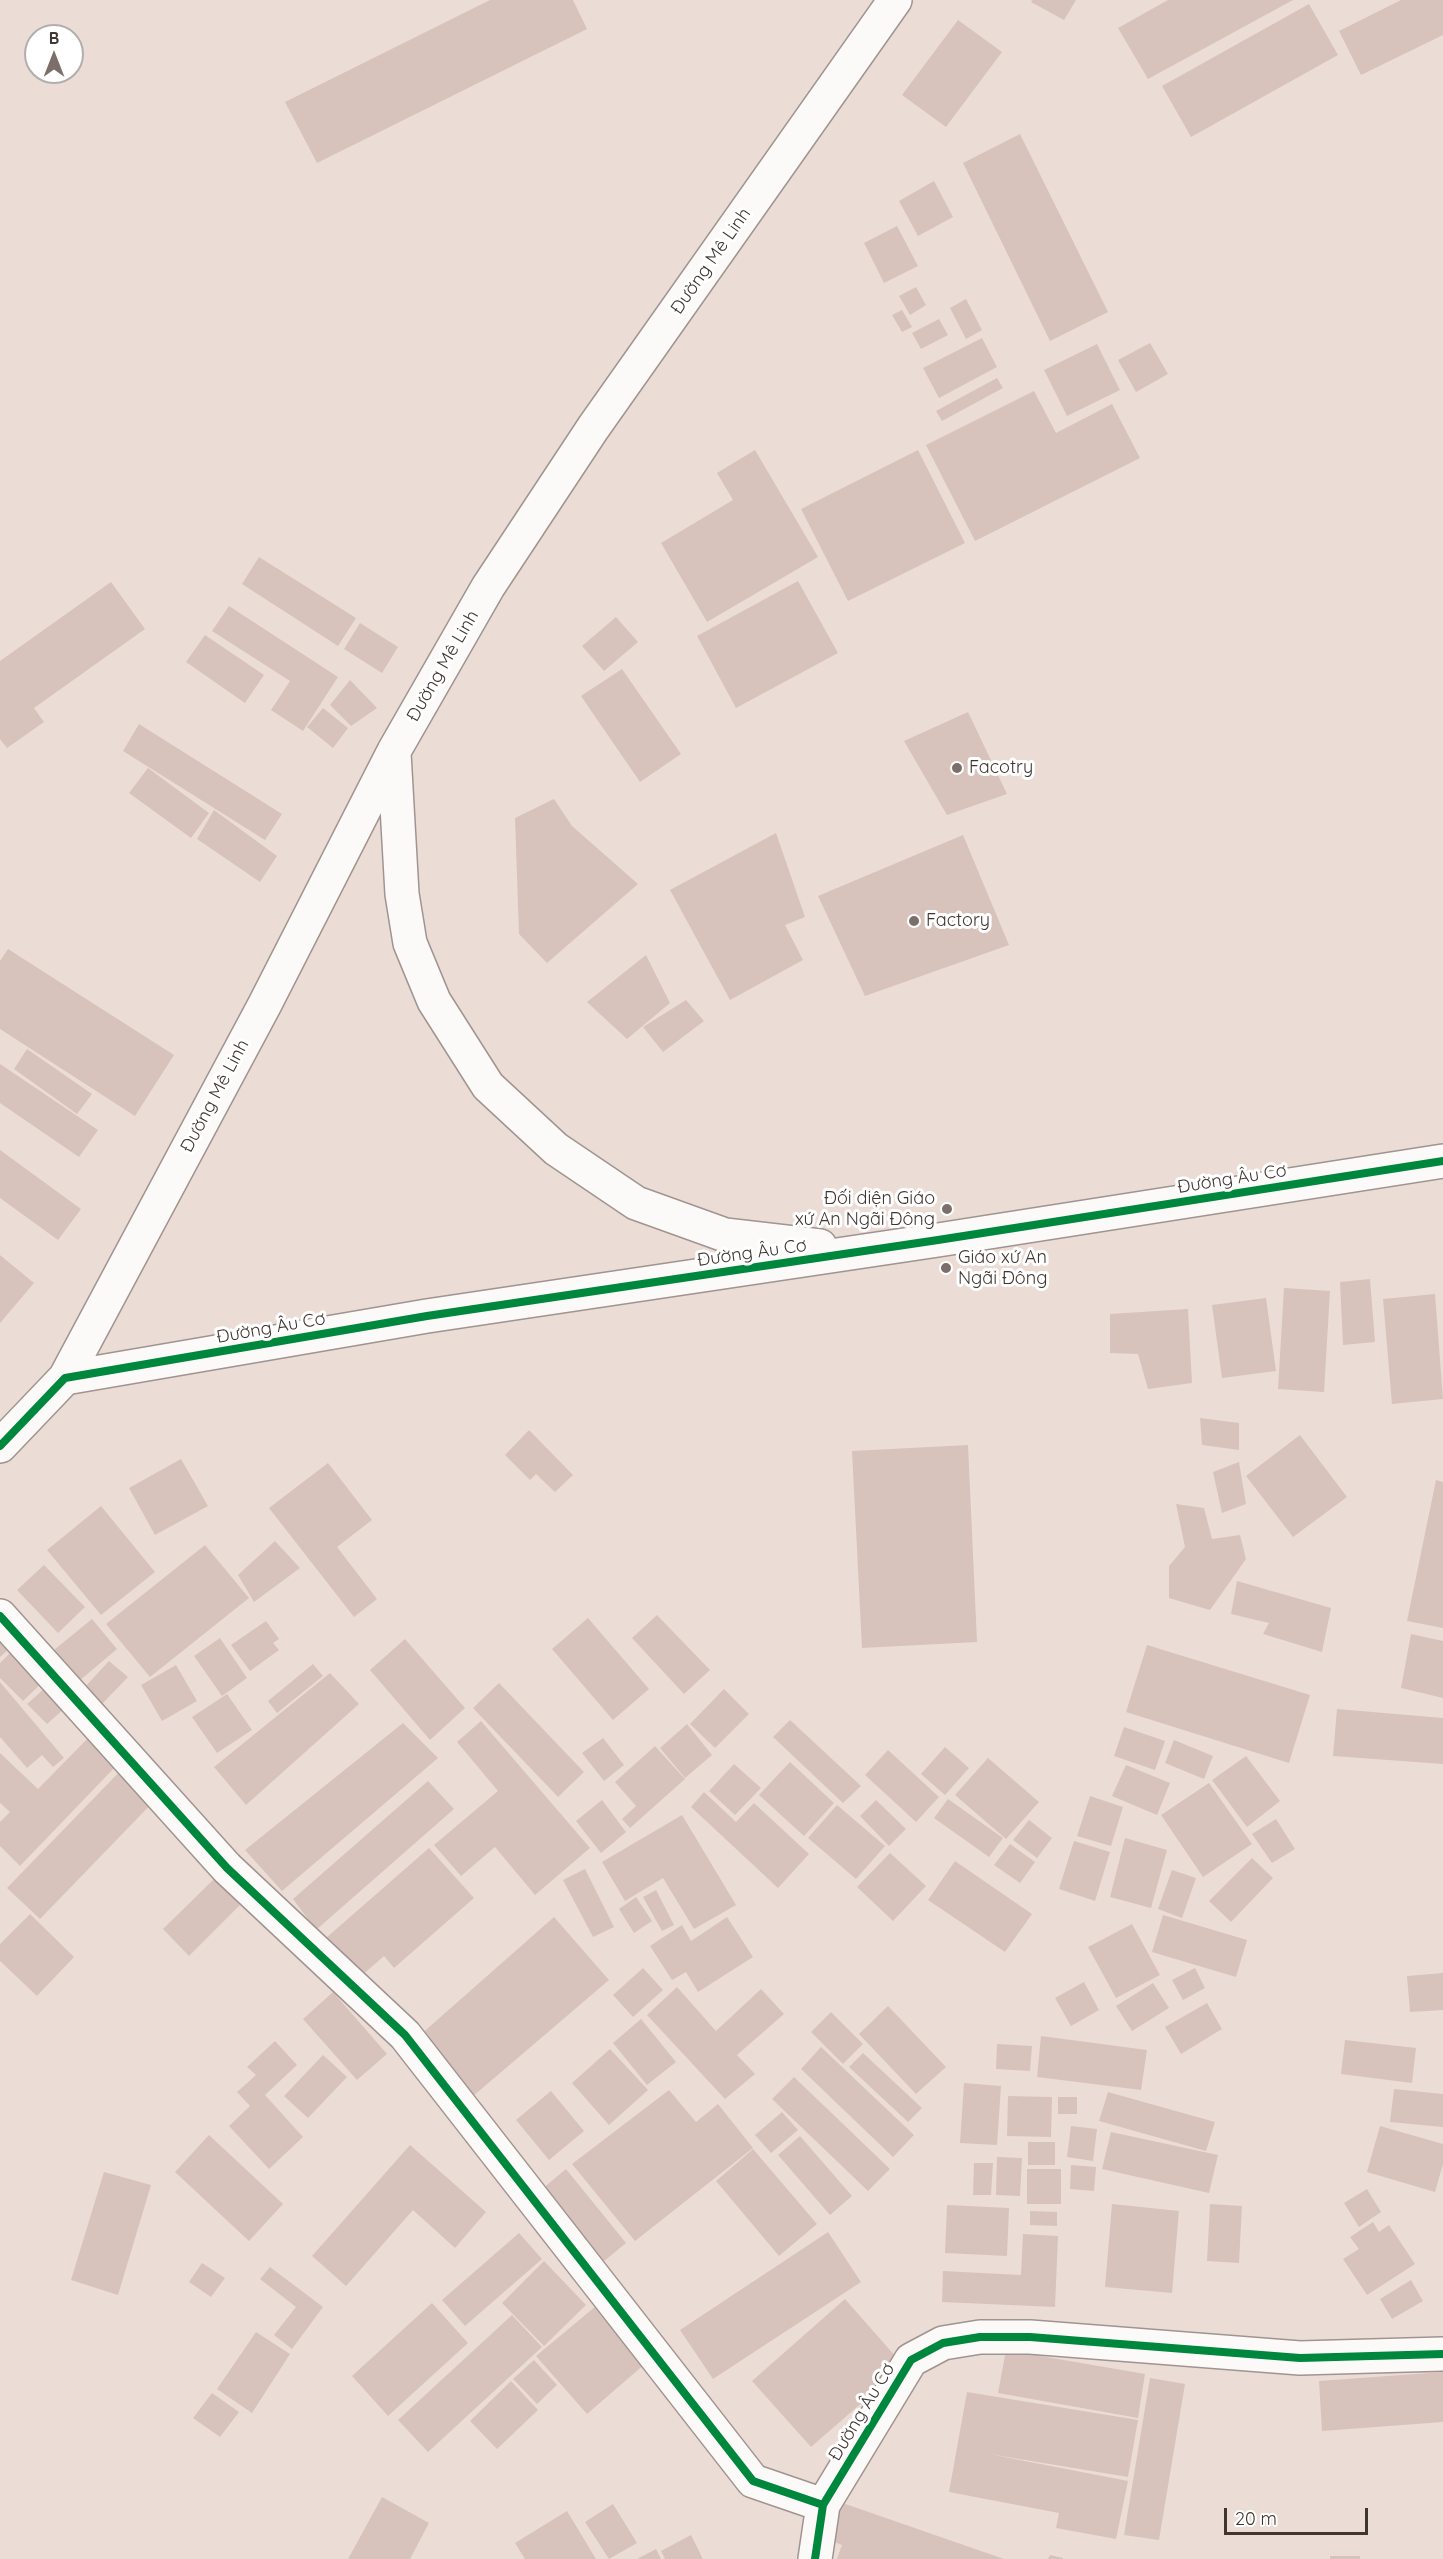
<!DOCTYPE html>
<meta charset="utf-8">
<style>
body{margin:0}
#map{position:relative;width:1443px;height:2559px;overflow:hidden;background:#ecdcd6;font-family:Quicksand,sans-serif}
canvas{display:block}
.north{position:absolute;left:24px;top:24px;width:60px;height:60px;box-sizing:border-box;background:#fff;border:2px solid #b2aead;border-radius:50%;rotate:0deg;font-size:16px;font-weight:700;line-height:24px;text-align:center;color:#3f3531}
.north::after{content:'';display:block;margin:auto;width:21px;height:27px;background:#7c6f6b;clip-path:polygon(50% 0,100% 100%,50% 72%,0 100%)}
.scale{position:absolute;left:1224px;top:2508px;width:144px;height:27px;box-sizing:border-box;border:3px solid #3f3531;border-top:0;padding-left:8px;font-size:18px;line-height:21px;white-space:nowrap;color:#3f3531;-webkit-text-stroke:4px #fff;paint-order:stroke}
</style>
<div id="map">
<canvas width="1443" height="2559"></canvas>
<div class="north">B</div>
<div class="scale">20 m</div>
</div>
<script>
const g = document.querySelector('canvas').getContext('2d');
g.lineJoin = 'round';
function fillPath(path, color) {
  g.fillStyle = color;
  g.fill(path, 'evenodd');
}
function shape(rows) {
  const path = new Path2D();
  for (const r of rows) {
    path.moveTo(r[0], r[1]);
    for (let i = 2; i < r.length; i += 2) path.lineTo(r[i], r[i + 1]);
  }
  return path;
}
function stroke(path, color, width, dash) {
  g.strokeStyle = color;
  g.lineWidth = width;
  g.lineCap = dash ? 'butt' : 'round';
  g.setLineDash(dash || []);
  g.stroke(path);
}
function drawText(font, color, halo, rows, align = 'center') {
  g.font = font + ' Quicksand,sans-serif';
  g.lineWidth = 6;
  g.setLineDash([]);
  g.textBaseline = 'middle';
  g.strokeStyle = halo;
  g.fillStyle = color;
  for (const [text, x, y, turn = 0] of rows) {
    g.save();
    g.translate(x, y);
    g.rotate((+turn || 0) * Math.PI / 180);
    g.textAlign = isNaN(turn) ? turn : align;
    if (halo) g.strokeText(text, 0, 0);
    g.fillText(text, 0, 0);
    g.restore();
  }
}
fillPath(shape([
 [490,0,573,0,587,29,317,163,285,102],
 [1032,0,1076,0,1064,20,1031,2],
 [1168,0,1293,0,1148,79,1118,28],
 [1401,0,1443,0,1443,35,1361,75,1339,31],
 [1309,4,1338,55,1191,137,1162,86],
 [958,20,1002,52,946,127,902,95],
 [1020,134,1108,312,1050,341,963,163],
 [934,181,953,217,918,236,899,201],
 [897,226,918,266,884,283,864,243],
 [916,287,926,305,910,315,899,296],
 [966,299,982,330,966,339,950,308],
 [902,310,912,327,902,332,892,315],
 [939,319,948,335,921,349,912,333],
 [982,338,997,367,939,398,923,368],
 [1150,343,1168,374,1136,392,1118,360],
 [1097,344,1120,390,1067,416,1044,370],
 [997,378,1003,388,942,421,936,411],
 [1034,391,1056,433,1112,404,1140,458,975,541,926,445],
 [755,450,818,557,707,622,661,543,733,500,717,473],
 [918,450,965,543,848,601,801,509],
 [259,557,356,618,338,646,242,584],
 [798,581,838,653,736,708,697,636],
 [111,582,145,629,34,708,44,722,7,748,0,739,0,661],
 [229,606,338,677,303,731,271,710,290,681,212,631],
 [616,617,638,642,604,671,582,646],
 [360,623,398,647,382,673,344,649],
 [205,635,264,675,245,703,186,662],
 [622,669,681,754,640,782,581,696],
 [350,680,377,708,351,726,330,705],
 [323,708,348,728,333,748,307,727],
 [968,712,1007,794,947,815,904,741],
 [139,724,282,814,265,840,123,751],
 [148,768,209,813,191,838,129,793],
 [554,799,572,826,638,884,547,963,519,934,515,818],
 [214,810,277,856,260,882,197,839],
 [776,833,805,917,785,925,803,960,730,1000,670,890],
 [963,835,1009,945,865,996,818,896],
 [8,949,174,1055,135,1116,0,1029,0,961],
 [646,955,670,1003,627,1039,587,1002],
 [686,1000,704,1021,663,1052,643,1027],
 [27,1049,92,1094,77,1114,14,1069],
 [0,1064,98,1130,79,1157,0,1103],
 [0,1150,81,1209,58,1240,0,1198],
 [0,1255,34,1283,0,1323],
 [1370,1279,1375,1342,1343,1345,1340,1282],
 [1284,1288,1330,1291,1324,1392,1278,1389],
 [1435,1294,1443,1399,1392,1404,1383,1299],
 [1266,1298,1276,1371,1222,1378,1212,1305],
 [1188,1309,1192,1383,1148,1389,1138,1354,1110,1353,1110,1314],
 [1200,1418,1239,1423,1239,1450,1202,1445],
 [529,1430,573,1475,555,1492,536,1474,530,1480,505,1455],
 [1300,1435,1347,1497,1293,1537,1246,1476],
 [968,1445,977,1642,862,1648,852,1451],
 [181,1459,208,1506,155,1535,129,1488],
 [1239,1462,1246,1504,1222,1513,1213,1472],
 [328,1463,372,1520,337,1547,377,1599,354,1617,269,1508],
 [1436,1480,1443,1482,1443,1628,1407,1621],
 [1176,1504,1204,1508,1212,1539,1240,1535,1246,1559,1210,1610,1169,1598,1169,1566,1185,1547],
 [101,1506,155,1572,101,1615,47,1550],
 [275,1541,300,1568,254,1602,238,1575],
 [205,1545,249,1598,150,1677,106,1624],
 [44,1565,85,1607,58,1633,17,1590],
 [1237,1581,1331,1608,1322,1652,1263,1634,1269,1623,1231,1614],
 [657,1615,710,1670,684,1694,632,1638],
 [588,1618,649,1689,613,1720,552,1649],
 [92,1619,117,1649,79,1681,54,1650],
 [266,1621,279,1639,273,1643,279,1650,250,1671,231,1645],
 [0,1624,17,1642,0,1657],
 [1411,1634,1443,1641,1443,1698,1401,1688],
 [220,1638,247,1678,222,1696,194,1656],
 [405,1639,465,1708,430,1740,370,1670],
 [18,1645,48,1677,23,1701,0,1678,0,1663],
 [1147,1645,1310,1695,1289,1763,1126,1712],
 [109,1661,128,1677,102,1704,84,1688],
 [313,1664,323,1676,277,1713,268,1701],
 [176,1665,197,1701,162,1721,141,1685],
 [330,1673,359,1704,246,1805,214,1767],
 [54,1680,73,1701,47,1724,27,1704],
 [0,1682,64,1758,53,1767,42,1755,27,1768,0,1737],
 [499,1683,584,1772,558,1797,473,1708],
 [724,1689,749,1714,715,1748,690,1724],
 [227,1694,252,1730,217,1753,192,1717],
 [1337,1709,1443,1718,1443,1764,1333,1756],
 [790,1720,861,1786,843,1803,773,1737],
 [481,1721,590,1848,535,1895,495,1847,461,1876,434,1845,498,1791,457,1742],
 [403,1723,438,1758,282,1891,245,1850],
 [687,1724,712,1755,685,1778,660,1748],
 [1124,1727,1165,1741,1155,1770,1114,1756],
 [88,1738,117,1765,20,1866,0,1846,0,1822,10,1812,0,1803,0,1753,38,1789],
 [603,1738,624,1765,604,1781,582,1753],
 [1174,1740,1213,1756,1204,1779,1165,1763],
 [655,1746,685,1779,630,1828,622,1819,636,1806,615,1782],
 [945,1747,969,1768,945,1795,921,1774],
 [888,1750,939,1797,916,1822,865,1775],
 [1246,1756,1280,1801,1247,1827,1212,1780],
 [988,1758,1039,1802,1006,1839,955,1795],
 [790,1762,834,1803,804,1836,759,1795],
 [734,1764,761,1788,735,1815,709,1791],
 [126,1765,158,1797,40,1919,7,1888],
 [1126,1765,1170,1783,1157,1815,1112,1796],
 [428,1781,454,1809,316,1930,293,1899],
 [1209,1783,1252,1844,1203,1877,1161,1815],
 [704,1792,736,1822,754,1803,809,1854,778,1888,691,1807],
 [1090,1796,1123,1807,1111,1846,1077,1836],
 [948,1799,1003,1838,989,1857,934,1818],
 [602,1800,626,1832,601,1853,576,1821],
 [876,1800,906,1829,889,1846,860,1816],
 [837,1805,885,1846,856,1879,808,1838],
 [682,1815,736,1905,694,1929,663,1878,625,1901,602,1862],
 [1276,1819,1295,1849,1272,1863,1252,1834],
 [1029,1820,1052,1838,1037,1858,1013,1840],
 [1125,1838,1167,1850,1151,1908,1110,1897],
 [1074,1841,1110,1852,1095,1901,1059,1889],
 [1010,1844,1035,1862,1020,1883,994,1865],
 [429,1848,474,1898,394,1968,384,1956,360,1977,326,1938],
 [890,1853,926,1886,893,1921,857,1887],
 [1252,1858,1273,1878,1231,1922,1209,1901],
 [955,1861,1032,1914,1005,1952,928,1900],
 [585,1869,614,1927,593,1937,563,1880],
 [1172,1870,1196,1878,1182,1918,1158,1909],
 [214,1879,240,1905,189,1956,163,1929],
 [656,1890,674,1925,662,1931,643,1897],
 [636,1897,652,1921,634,1933,619,1909],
 [30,1914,74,1957,37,1996,0,1961,0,1944],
 [1163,1915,1247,1940,1236,1977,1152,1952],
 [554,1917,609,1980,472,2097,419,2036],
 [727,1917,753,1957,698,1992,686,1972,672,1980,650,1946,682,1925,691,1941],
 [1132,1924,1160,1975,1116,1998,1088,1947],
 [643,1968,663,1990,633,2017,613,1995],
 [1195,1968,1205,1988,1183,2000,1172,1980],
 [1443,1973,1443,2010,1410,2012,1407,1976],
 [1084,1982,1099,2010,1071,2026,1055,1998],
 [1153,1983,1169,2008,1132,2031,1116,2006],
 [677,1987,716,2031,761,1989,784,2014,737,2055,755,2074,725,2099,647,2015],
 [333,1992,387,2054,357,2080,303,2019],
 [1207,2003,1222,2029,1181,2054,1165,2027],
 [888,2006,946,2067,916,2094,859,2034],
 [831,2012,863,2044,843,2064,811,2032],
 [641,2019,676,2062,647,2085,613,2043],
 [1041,2036,1147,2050,1141,2090,1037,2077],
 [1345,2040,1416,2048,1412,2083,1341,2074],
 [275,2041,297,2065,265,2095,303,2137,269,2169,229,2126,250,2106,237,2092,256,2075,247,2067],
 [997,2044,1032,2046,1030,2071,996,2069],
 [821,2047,914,2135,893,2157,801,2069],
 [610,2049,648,2090,609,2125,572,2083],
 [863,2053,922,2108,908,2122,849,2067],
 [323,2055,347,2077,308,2118,284,2096],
 [794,2077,890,2169,868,2191,772,2099],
 [964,2083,1001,2086,997,2145,960,2143],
 [1394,2089,1443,2094,1443,2127,1390,2122],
 [669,2090,696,2122,718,2104,753,2148,635,2241,572,2164],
 [551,2091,584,2131,549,2160,516,2120],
 [1108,2092,1215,2122,1206,2151,1099,2121],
 [1008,2096,1052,2097,1051,2137,1007,2136],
 [1058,2097,1077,2097,1077,2114,1058,2114],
 [782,2112,798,2130,771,2153,755,2135],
 [1071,2126,1097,2129,1093,2161,1067,2157],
 [1380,2126,1443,2144,1443,2164,1435,2192,1367,2172],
 [1111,2132,1218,2155,1209,2193,1102,2169],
 [209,2135,283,2204,249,2241,175,2172],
 [800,2136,852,2196,830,2215,778,2155],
 [1028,2142,1055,2142,1055,2165,1028,2165],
 [410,2145,486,2212,455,2248,413,2210,346,2286,312,2256],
 [753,2149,817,2224,779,2256,716,2181],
 [997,2157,1022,2158,1020,2196,996,2195],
 [974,2163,993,2163,991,2195,973,2195],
 [1071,2165,1096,2167,1094,2191,1070,2189],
 [566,2169,626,2243,603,2262,542,2189],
 [1027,2169,1061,2169,1061,2204,1027,2204],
 [104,2172,151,2185,118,2295,71,2280],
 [1367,2189,1381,2212,1359,2227,1344,2203],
 [1112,2204,1179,2211,1172,2293,1105,2287],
 [1210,2204,1242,2206,1239,2263,1207,2261],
 [947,2205,1009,2208,1007,2256,945,2253],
 [1030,2211,1057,2212,1057,2226,1030,2225],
 [1373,2222,1379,2232,1389,2225,1415,2264,1367,2295,1343,2259,1359,2249,1350,2237],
 [828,2232,861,2282,713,2379,680,2330],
 [519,2233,542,2259,465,2326,442,2300],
 [1023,2234,1058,2236,1055,2307,942,2302,943,2271,1021,2275],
 [544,2261,586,2305,544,2346,502,2303],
 [202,2263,225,2278,211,2297,189,2282],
 [270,2267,323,2307,292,2349,274,2335,296,2307,260,2279],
 [1411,2280,1423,2301,1392,2319,1380,2299],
 [845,2299,904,2366,811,2447,752,2381],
 [432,2303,468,2343,388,2416,352,2376],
 [596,2306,646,2363,587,2414,536,2356],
 [512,2315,542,2347,428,2452,398,2420],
 [256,2332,290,2354,252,2413,217,2389],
 [1006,2350,1145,2374,1138,2418,998,2393],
 [534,2360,557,2385,537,2404,513,2379],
 [1443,2372,1443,2422,1322,2431,1319,2381],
 [1150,2378,1185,2384,1159,2540,1124,2535],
 [511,2381,538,2410,497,2449,470,2421],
 [967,2392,1138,2420,1128,2477,989,2454,1128,2481,1116,2539,1056,2528,1059,2513,949,2492],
 [212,2393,239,2412,220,2437,193,2418],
 [382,2497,429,2523,410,2559,348,2559],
 [834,2500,1004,2559,837,2559,842,2545,821,2537],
 [613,2504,637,2543,609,2559,585,2522],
 [567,2511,596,2559,525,2559,515,2543],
 [691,2535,703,2559,665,2559,661,2551],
 [656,2549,661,2559,637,2559],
 [1050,2555,1063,2558,1063,2559,1048,2559],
 [1330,2556,1360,2556,1360,2559,1330,2559]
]), '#d7c3bb');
const minor = shape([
 [0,1616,227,1868,405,2035,753,2481,823,2505],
 [815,2559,823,2505,911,2360,943,2343,980,2337,1030,2337,1300,2358,1443,2354]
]);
const major = shape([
 [394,753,402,894,410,943,434,1001,488,1086,556,1149,636,1203,725,1235,820,1246],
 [65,1378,427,1316,938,1240,1443,1161],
 [0,1446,65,1378,265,1004,394,751,488,587,593,428,895,0]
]);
stroke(minor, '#a09490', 36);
stroke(major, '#a09490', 36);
stroke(minor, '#fcfaf9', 33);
stroke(major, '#fcfaf9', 33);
stroke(shape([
 [0,1446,65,1378,427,1316,938,1240,1443,1161],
 [0,1616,227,1868,405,2035,753,2481,823,2505],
 [815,2559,823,2505,911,2360,943,2343,980,2337,1030,2337,1300,2358,1443,2354]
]), '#00873e', 8);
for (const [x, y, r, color] of [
 [957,768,6,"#7c6f6b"],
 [914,921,6,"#7c6f6b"],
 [947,1209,6,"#7c6f6b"],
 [946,1268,6,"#7c6f6b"]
]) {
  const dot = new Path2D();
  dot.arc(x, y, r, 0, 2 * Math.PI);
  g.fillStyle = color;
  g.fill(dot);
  stroke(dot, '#fff', 2);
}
drawText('18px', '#3f3531', '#fff', [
 ["Đường Mê Linh",711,261,-55],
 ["Đường Mê Linh",443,666,-60],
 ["Đường Mê Linh",215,1096,-62],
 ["Đường Âu Cơ",1232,1179,-9],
 ["Đường Âu Cơ",752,1253,-8],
 ["Đường Âu Cơ",271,1328,-10],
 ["Đường Âu Cơ",862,2412,-59]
]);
drawText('18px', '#3f3531', '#fff', [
 ["Facotry",969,768],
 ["Factory",926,921],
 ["Đối diện Giáo",935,1199,"right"],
 ["xứ An Ngãi Đông",935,1220,"right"],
 ["Giáo xứ An",958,1258],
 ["Ngãi Đông",958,1279]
], 'left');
</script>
